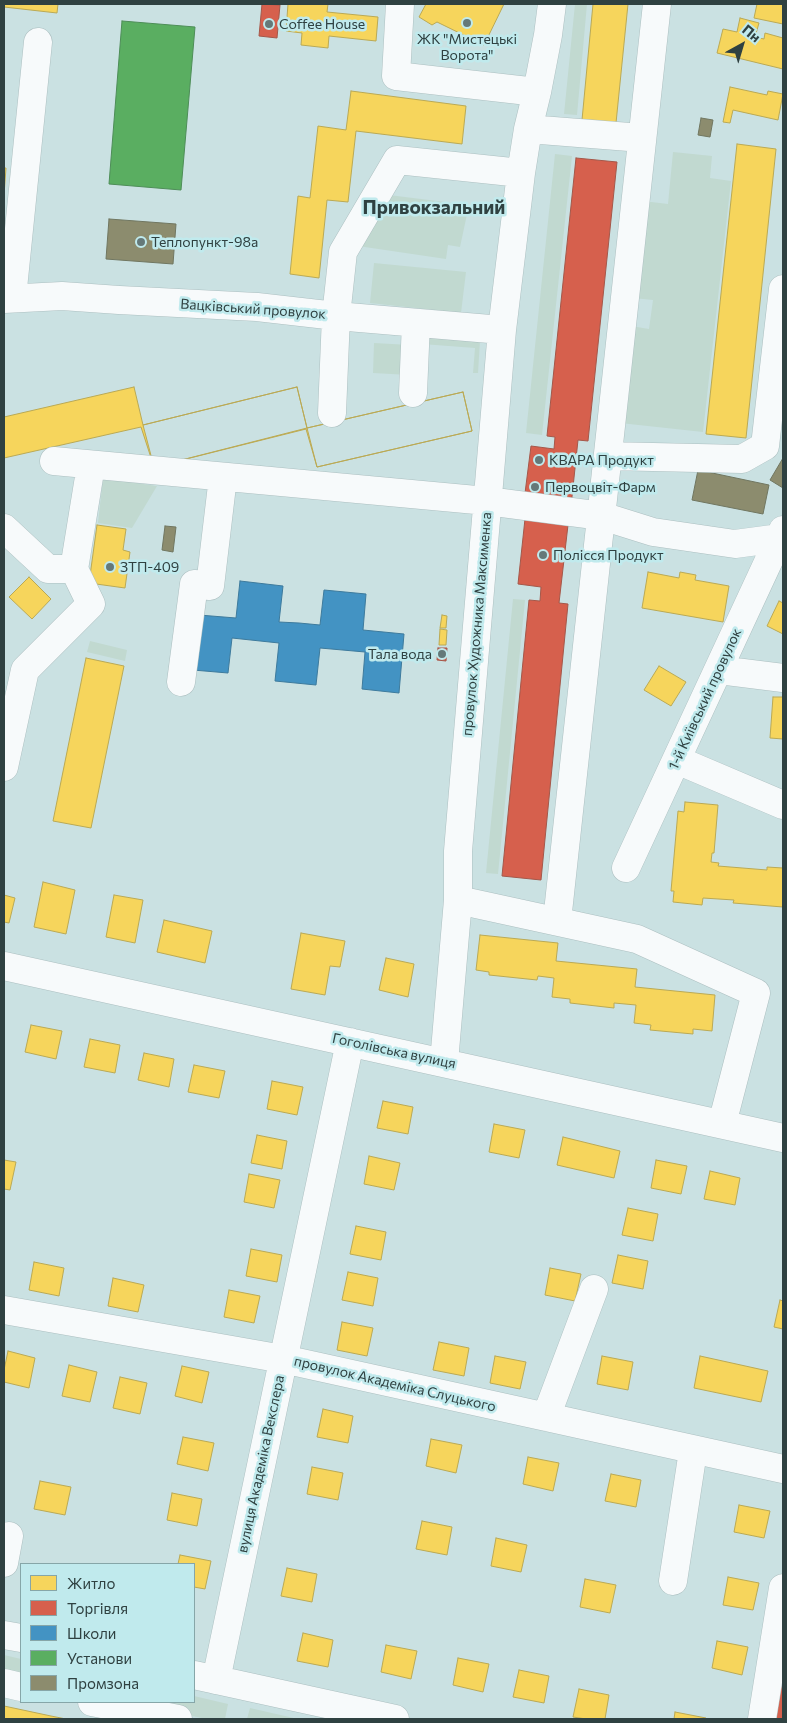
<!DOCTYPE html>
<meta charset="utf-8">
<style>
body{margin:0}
#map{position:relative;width:787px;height:1723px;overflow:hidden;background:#cae1e2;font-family:Commissioner,sans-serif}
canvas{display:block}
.frame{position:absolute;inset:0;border:5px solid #2f4141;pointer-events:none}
.legend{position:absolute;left:20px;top:1563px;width:175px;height:140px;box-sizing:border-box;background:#c0eaed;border:1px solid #86a6a8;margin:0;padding:6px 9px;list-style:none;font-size:15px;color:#2f4141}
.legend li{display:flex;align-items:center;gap:10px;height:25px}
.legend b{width:25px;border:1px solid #86a6a8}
.north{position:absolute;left:717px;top:20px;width:50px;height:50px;-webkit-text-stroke:4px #c0eaed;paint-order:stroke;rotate:39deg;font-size:14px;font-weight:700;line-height:20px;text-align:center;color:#2f4141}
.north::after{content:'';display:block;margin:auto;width:18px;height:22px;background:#2f4141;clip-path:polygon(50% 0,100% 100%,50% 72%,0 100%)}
</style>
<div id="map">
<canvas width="787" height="1723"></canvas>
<div class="frame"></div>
<ul class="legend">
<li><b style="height:14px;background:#f6d55c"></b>Житло</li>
<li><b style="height:14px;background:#d6604d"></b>Торгівля</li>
<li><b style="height:14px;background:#4393c3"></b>Школи</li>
<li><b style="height:14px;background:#5aae61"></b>Установи</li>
<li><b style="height:14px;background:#8c8c6e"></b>Промзона</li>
</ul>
<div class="north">Пн</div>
</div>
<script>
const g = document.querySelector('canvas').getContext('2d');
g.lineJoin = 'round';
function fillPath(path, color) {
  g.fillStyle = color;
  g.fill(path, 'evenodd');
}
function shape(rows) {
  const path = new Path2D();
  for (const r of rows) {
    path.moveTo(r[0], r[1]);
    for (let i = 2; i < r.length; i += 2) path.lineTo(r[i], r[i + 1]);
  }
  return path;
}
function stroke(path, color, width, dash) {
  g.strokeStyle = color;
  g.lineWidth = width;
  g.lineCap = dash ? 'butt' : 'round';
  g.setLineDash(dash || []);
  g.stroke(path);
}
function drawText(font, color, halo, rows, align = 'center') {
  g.font = font + ' Commissioner,sans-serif';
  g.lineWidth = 5;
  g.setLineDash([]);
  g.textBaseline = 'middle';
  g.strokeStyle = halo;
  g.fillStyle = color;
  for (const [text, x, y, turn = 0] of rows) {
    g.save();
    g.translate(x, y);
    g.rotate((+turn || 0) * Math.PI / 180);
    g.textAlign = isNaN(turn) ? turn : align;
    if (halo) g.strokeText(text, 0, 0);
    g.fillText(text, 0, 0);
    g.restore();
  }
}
fillPath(shape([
 [575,4,587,4,577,115,564,114],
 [673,152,712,156,710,178,731,181,703,432,620,423,631,326,649,329,653,300,633,298,643,201,668,204],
 [555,154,572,156,542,435,526,433],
 [389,195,469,205,460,247,448,245,446,259,358,246],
 [374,263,466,272,461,313,370,303],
 [422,337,480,341,478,373,473,373,475,348,422,344],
 [374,343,410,345,409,375,373,373],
 [103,478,157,486,132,528,98,523],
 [513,599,525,600,498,874,486,873],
 [90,641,127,650,125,661,87,652],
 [4,1655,21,1659,21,1681,4,1677],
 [194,1696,228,1704,225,1719,207,1719,122,1702,194,1702],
 [250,1708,298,1719,247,1719]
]), '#c1d9d0');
const homes = shape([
 [4,4,58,4,57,13,4,7,4,4],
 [288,4,328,4,327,12,378,17,376,41,329,36,328,48,301,45,302,33,286,31,288,4],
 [426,4,504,4,484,45,437,22,432,25,419,17,426,4],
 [593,4,628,4,616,123,582,120,593,4],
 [757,4,783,4,783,24,754,18,757,4],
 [740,18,759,23,755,37,764,39,765,33,783,38,783,69,717,53,723,29,737,32,740,18],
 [730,87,767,95,768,91,783,94,778,120,733,110,730,123,723,122,730,87],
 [351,91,466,106,462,144,356,131,348,202,327,200,319,278,290,274,298,196,310,198,318,126,346,130,351,91],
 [737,144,776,149,746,438,706,434,737,144],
 [4,168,6,168,4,195,4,168],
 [134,387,143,425,297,387,307,428,463,392,472,431,317,467,306,429,154,467,141,427,4,458,4,417,134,387],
 [297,387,307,428,154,467,143,425,297,387],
 [463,392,472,431,317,467,307,428,463,392],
 [97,525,126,529,123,550,130,552,125,588,89,583,97,525],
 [648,572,679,578,680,572,696,575,695,580,729,586,723,622,642,608,648,572],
 [29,577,51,599,32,619,9,597,29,577],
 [779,601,783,603,783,634,767,626,779,601],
 [442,615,447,616,446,628,440,628,442,615],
 [440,629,447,630,446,645,439,645,440,629],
 [86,658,124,666,91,828,53,821,86,658],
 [659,666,686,682,671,706,644,690,659,666],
 [773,697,783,697,783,739,770,738,773,697],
 [685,802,718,805,714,853,712,853,711,862,719,863,718,866,767,870,767,867,783,868,783,907,733,903,734,900,703,898,702,905,673,902,674,891,671,891,678,811,684,812,685,802],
 [43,882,75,890,66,934,34,927,43,882],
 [4,895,15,898,9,923,4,922,4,895],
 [114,895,143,900,135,943,106,937,114,895],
 [164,920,212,931,205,963,157,952,164,920],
 [301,933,345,941,340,967,330,966,325,995,291,989,301,933],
 [480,935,558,943,556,961,637,969,635,987,715,995,712,1031,693,1029,693,1034,650,1030,651,1025,634,1023,636,1005,614,1003,614,1008,570,1003,570,999,552,997,554,978,538,976,537,980,489,975,489,972,476,970,480,935],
 [386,958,414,964,408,997,379,990,386,958],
 [31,1025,62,1031,56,1059,25,1052,31,1025],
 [90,1039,120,1045,115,1073,84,1067,90,1039],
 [144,1053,174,1059,169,1087,138,1080,144,1053],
 [194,1065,225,1071,219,1098,188,1092,194,1065],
 [272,1081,303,1087,297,1115,267,1109,272,1081],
 [383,1101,413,1107,408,1134,377,1128,383,1101],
 [494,1124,525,1130,519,1158,489,1152,494,1124],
 [257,1135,287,1141,282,1169,251,1163,257,1135],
 [563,1137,620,1151,614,1178,557,1165,563,1137],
 [369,1156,400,1163,394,1190,364,1184,369,1156],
 [4,1160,16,1162,10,1190,4,1189,4,1160],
 [656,1160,687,1166,681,1194,651,1188,656,1160],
 [710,1171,740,1178,735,1205,704,1199,710,1171],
 [249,1174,280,1180,274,1208,244,1202,249,1174],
 [628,1208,658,1214,653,1241,622,1235,628,1208],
 [356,1226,386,1232,381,1260,350,1254,356,1226],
 [251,1249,282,1255,277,1282,246,1276,251,1249],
 [618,1255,648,1261,643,1289,612,1283,618,1255],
 [34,1262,64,1268,59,1296,29,1290,34,1262],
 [550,1268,581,1274,575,1301,545,1295,550,1268],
 [348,1272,378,1278,373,1306,342,1300,348,1272],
 [113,1278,144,1285,138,1312,108,1306,113,1278],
 [229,1290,260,1296,254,1323,224,1317,229,1290],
 [780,1300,783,1301,783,1329,774,1327,780,1300],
 [342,1322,373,1328,367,1356,337,1350,342,1322],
 [439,1342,469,1348,464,1376,433,1370,439,1342],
 [8,1351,35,1358,29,1388,4,1382,4,1370,8,1351],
 [495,1356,526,1362,520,1389,490,1383,495,1356],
 [602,1356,633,1362,628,1390,597,1384,602,1356],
 [700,1356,768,1371,761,1402,694,1388,700,1356],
 [69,1365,97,1372,90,1402,62,1396,69,1365],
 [182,1366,209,1372,202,1403,175,1396,182,1366],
 [120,1377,147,1383,140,1414,113,1408,120,1377],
 [323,1409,353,1416,348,1443,317,1437,323,1409],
 [183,1437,214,1443,208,1471,177,1464,183,1437],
 [431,1439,462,1445,456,1473,426,1466,431,1439],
 [528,1457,559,1463,553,1491,523,1484,528,1457],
 [312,1467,343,1473,338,1500,307,1494,312,1467],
 [611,1474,641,1480,636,1507,605,1501,611,1474],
 [40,1481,71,1487,65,1515,34,1509,40,1481],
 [172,1493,202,1499,197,1526,167,1520,172,1493],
 [739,1505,770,1511,764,1538,734,1532,739,1505],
 [422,1521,452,1527,447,1555,416,1549,422,1521],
 [496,1538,527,1545,521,1572,491,1566,496,1538],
 [180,1555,211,1561,205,1589,194,1587,194,1564,178,1564,180,1555],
 [287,1568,317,1574,312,1602,281,1596,287,1568],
 [728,1577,759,1583,753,1610,723,1605,728,1577],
 [585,1579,616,1585,610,1613,580,1607,585,1579],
 [303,1633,333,1640,328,1667,297,1661,303,1633],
 [717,1641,748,1647,742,1675,712,1668,717,1641],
 [386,1645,417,1651,411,1679,381,1672,386,1645],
 [458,1658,489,1664,483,1692,453,1685,458,1658],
 [519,1670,549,1676,544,1703,513,1697,519,1670],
 [579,1689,609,1695,605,1719,586,1719,573,1717,579,1689],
 [4,1706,51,1716,66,1719,4,1719,4,1706],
 [675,1712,706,1718,706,1719,674,1719,675,1712]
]);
fillPath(homes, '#f6d55c');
stroke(homes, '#baa954', 1);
const shops = shape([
 [262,4,280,5,277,38,259,36,262,4],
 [576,158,617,162,588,441,578,440,571,506,524,501,531,446,554,449,555,437,547,436,576,158],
 [525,519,568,525,559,603,568,604,541,880,502,876,529,600,540,601,541,587,518,584,525,519],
 [438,648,447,648,446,661,437,660,438,648],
 [783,1667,783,1719,773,1719,783,1667]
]);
fillPath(shops, '#d6604d');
stroke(shops, '#a45749', 1);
const schools = shape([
 [240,581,283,586,279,622,299,623,320,625,324,590,366,594,363,630,404,634,399,693,362,689,365,652,320,648,316,685,275,681,279,643,232,638,228,673,193,670,199,615,236,618,240,581]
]);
fillPath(schools, '#4393c3');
stroke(schools, '#3d7a9c', 1);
const public = shape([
 [122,21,195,27,181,190,109,184,122,21]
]);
fillPath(public, '#5aae61');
stroke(public, '#4d8d57', 1);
const industry = shape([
 [701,118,713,120,710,137,698,135,701,118],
 [109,219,176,224,173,264,106,259,109,219],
 [783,458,783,488,770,480,783,458],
 [698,470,769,485,763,514,692,500,698,470],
 [165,526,176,527,173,552,162,550,165,526]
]);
fillPath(industry, '#8c8c6e');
stroke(industry, '#707660', 1);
const minor = shape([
 [400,4,396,76,537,92],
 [528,129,642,138],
 [12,298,38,42],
 [4,299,62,296,119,300,257,307,336,316,502,330],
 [413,393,416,323],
 [332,413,336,316,343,252,397,160,521,173],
 [608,456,742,459,765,446,783,289],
 [54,461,487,501,602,516,653,532,735,544,780,538,783,539],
 [4,528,48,569,74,569],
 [719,670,783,678],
 [181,682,194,584,210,586,223,477],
 [677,760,783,805],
 [4,767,25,670,91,604,74,569,91,465],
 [626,868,783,530],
 [458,900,637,939,756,993,722,1124],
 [557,921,657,4],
 [4,966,783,1138],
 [444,1062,458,900,458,851,502,330,521,173,528,129,537,92,548,35,552,4],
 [4,1310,283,1359,783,1469],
 [546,1417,594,1289],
 [4,1563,9,1536],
 [673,1581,693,1451],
 [4,1635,21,1638],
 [194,1675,395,1719],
 [216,1680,350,1042],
 [4,1683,21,1687],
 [92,1702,178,1719],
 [762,1719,783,1588]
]);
stroke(minor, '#acbfc0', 29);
stroke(minor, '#f7fafb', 28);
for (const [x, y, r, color] of [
 [467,23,5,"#657979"],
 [269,24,5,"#657979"],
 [141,242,5,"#657979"],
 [539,460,5,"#657979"],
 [535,487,5,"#657979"],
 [543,555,5,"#657979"],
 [110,567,5,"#657979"],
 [442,654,5,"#657979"]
]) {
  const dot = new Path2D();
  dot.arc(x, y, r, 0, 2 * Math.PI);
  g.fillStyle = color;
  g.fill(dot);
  stroke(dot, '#c0eaed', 2);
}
drawText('14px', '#2f4141', '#c0eaed', [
 ["Coffee House",279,24],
 ["ЖК \"Мистецькі",467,39,"center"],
 ["Ворота\"",467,55,"center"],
 ["Теплопункт-98а",151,242],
 ["КВАРА Продукт",549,460],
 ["Первоцвіт-Фарм",545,487],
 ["Полісся Продукт",553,555],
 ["ЗТП-409",120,567],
 ["Тала вода",432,654,"right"]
], 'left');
drawText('14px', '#2f4141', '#c0eaed', [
 ["Вацківський провулок",253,309,4],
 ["провулок Художника Максименка",477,624,-85],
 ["1-й Київський провулок",705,699,-65],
 ["Гоголівська вулиця",394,1051,12],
 ["провулок Академіка Слуцького",395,1384,13],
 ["вулиця Академіка Векслера",261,1464,-78]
]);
drawText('bold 19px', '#2f4141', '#c0eaed', [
 ["Привокзальний",434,208]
]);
</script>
